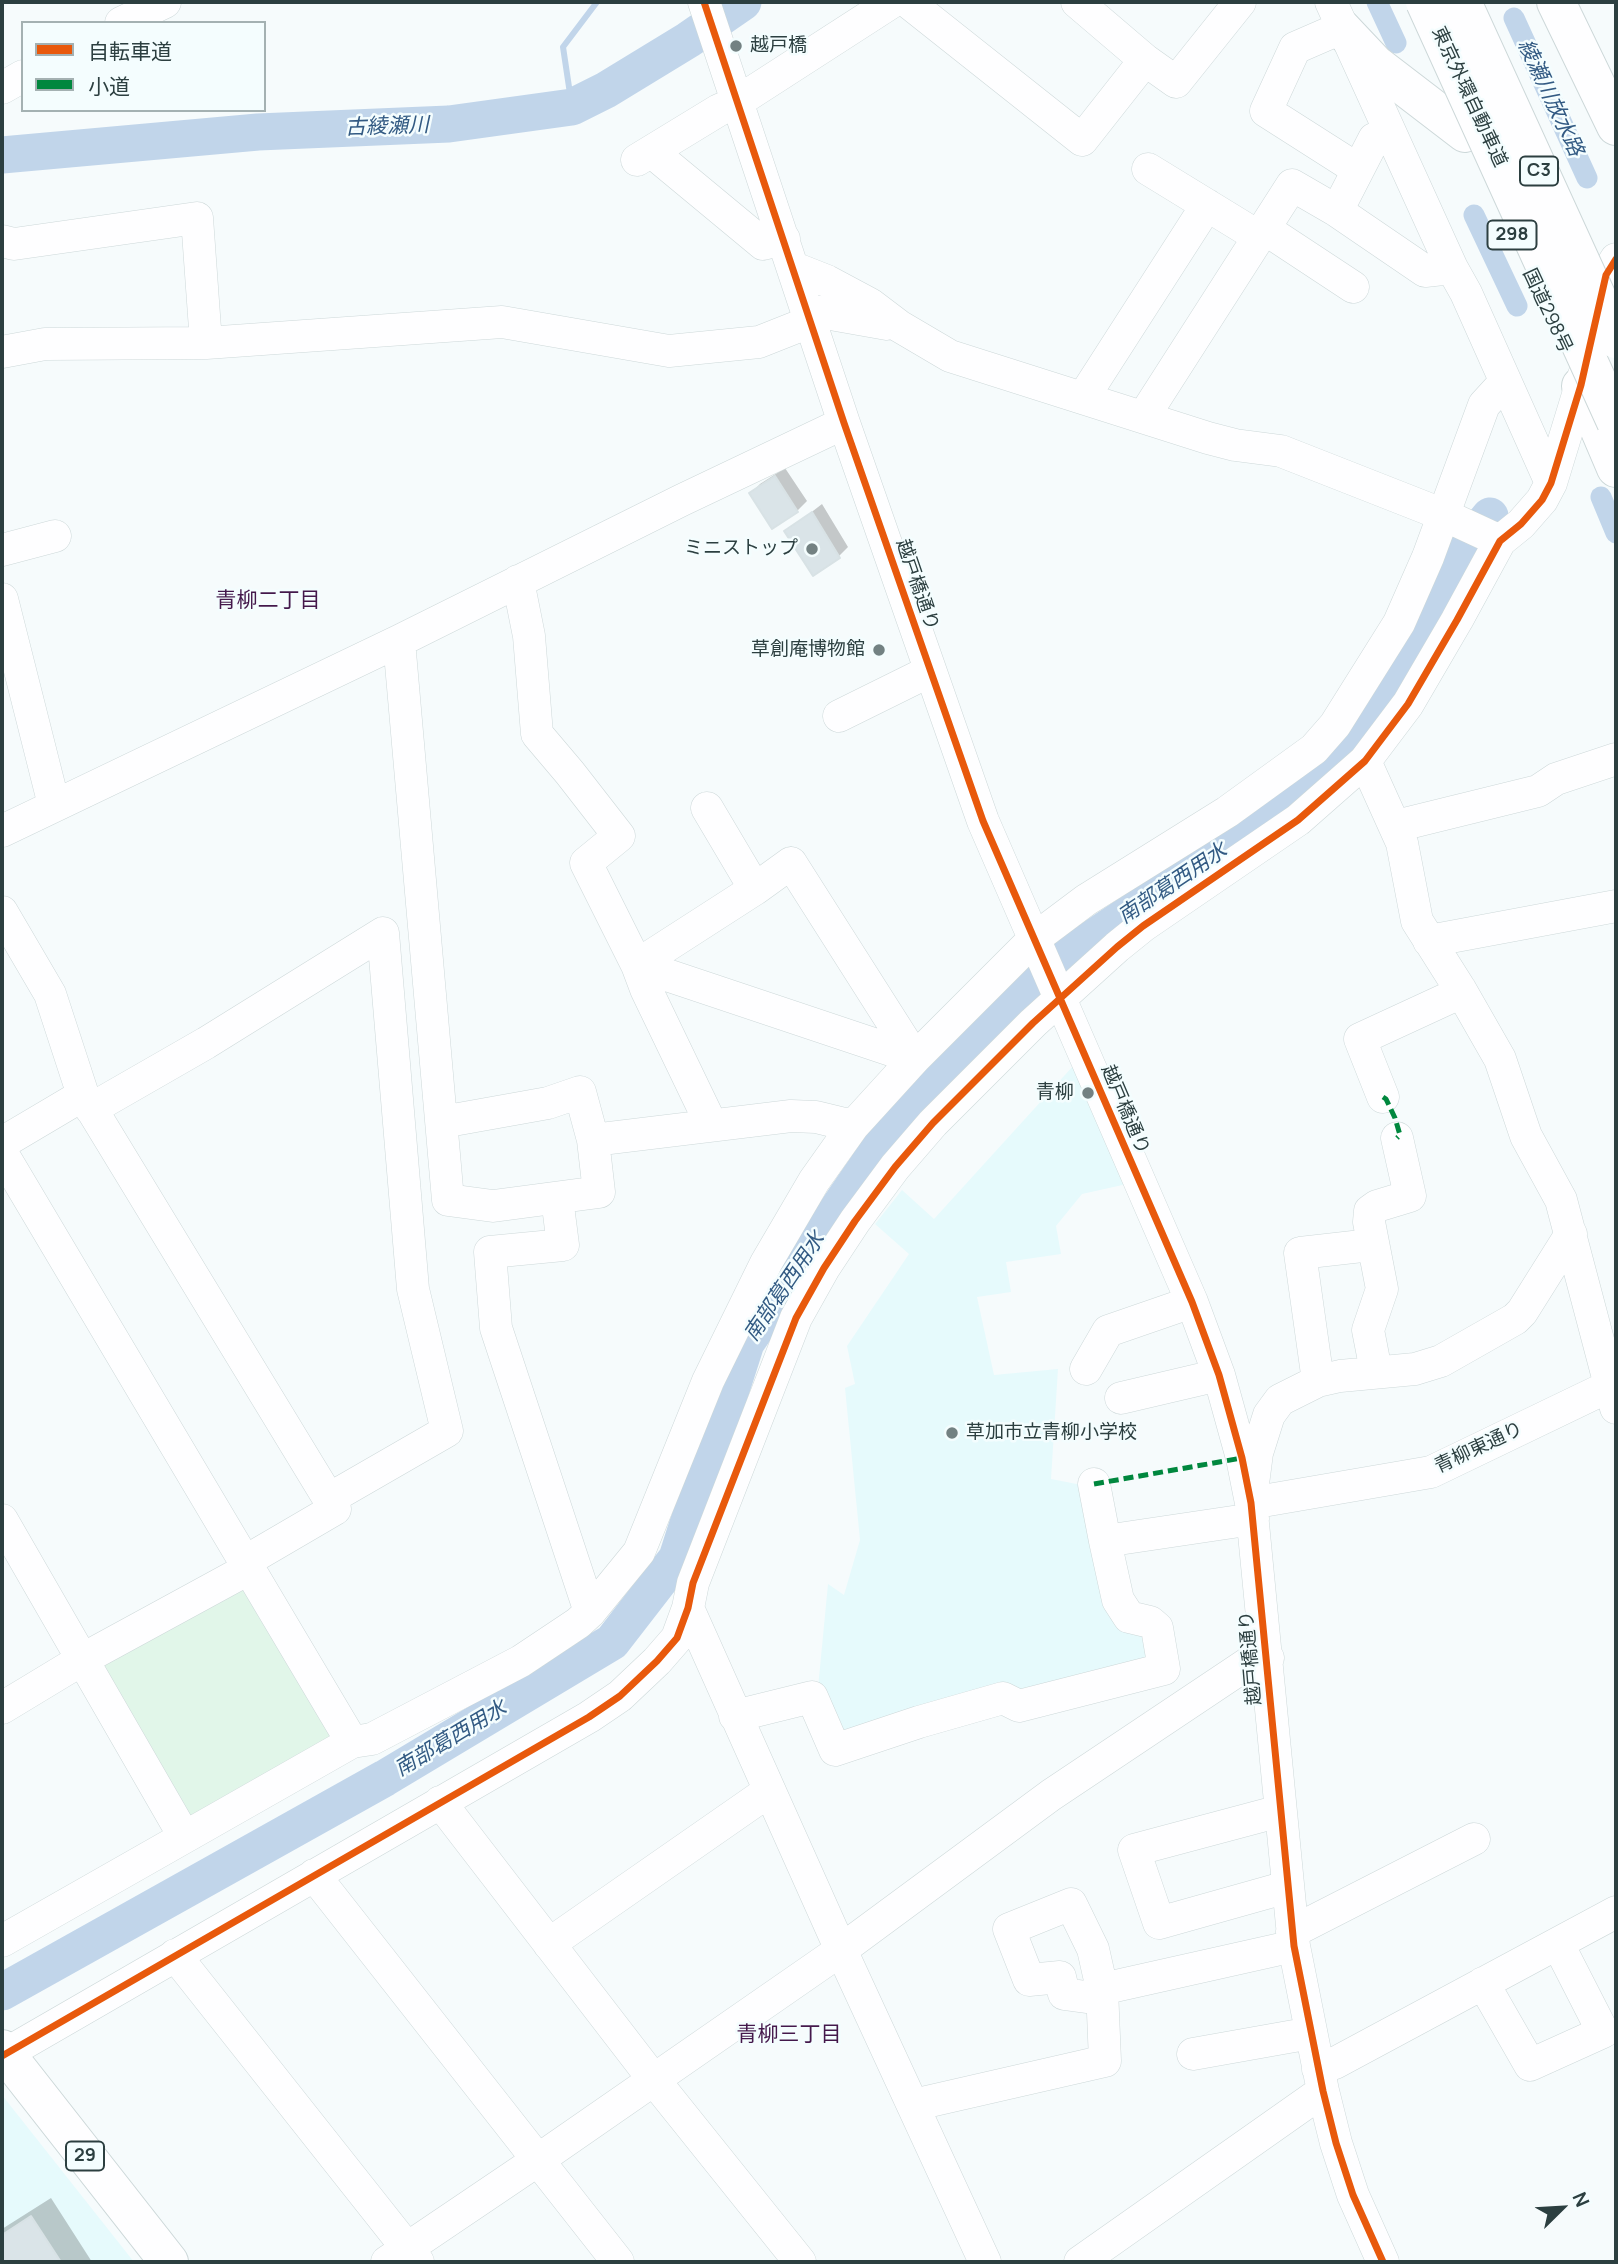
<!DOCTYPE html>
<meta charset="utf-8">
<style>
body{margin:0}
#map{position:relative;width:1618px;height:2264px;overflow:hidden;background:#f6fbfc;font-family:Manrope,"Noto Sans JP",sans-serif}
canvas{display:block}
.frame{position:absolute;inset:0;border:4px solid #2c3f40;pointer-events:none}
.legend{position:absolute;left:21px;top:21px;width:245px;height:91px;box-sizing:border-box;background:#f4fdfe;border:2px solid #a4b1b2;margin:0;padding:9px 12px;list-style:none;font-size:21px;color:#2c3f40}
.legend li{display:flex;align-items:center;gap:14px;height:35px}
.legend b{width:35px;border:2px solid #a4b1b2}
.north{position:absolute;left:1527px;top:2173px;width:70px;height:70px;-webkit-text-stroke:5px #f4fdfe;paint-order:stroke;rotate:66deg;font-size:19px;font-weight:700;line-height:28px;text-align:center;color:#2c3f40}
.north::after{content:'';display:block;margin:auto;width:24px;height:32px;background:#2c3f40;clip-path:polygon(50% 0,100% 100%,50% 72%,0 100%)}
</style>
<div id="map">
<canvas width="1618" height="2264"></canvas>
<div class="frame"></div>
<ul class="legend">
<li><b style="height:9px;background:#e8590c"></b>自転車道</li>
<li><b style="height:9px;background:#00873e"></b>小道</li>
</ul>
<div class="north">N</div>
</div>
<script>
const g = document.querySelector('canvas').getContext('2d');
g.lineJoin = 'round';
function fillPath(path, color) {
  g.fillStyle = color;
  g.fill(path, 'evenodd');
}
function shape(rows) {
  const path = new Path2D();
  for (const r of rows) {
    path.moveTo(r[0], r[1]);
    for (let i = 2; i < r.length; i += 2) path.lineTo(r[i], r[i + 1]);
  }
  return path;
}
function stroke(path, color, width, dash) {
  g.strokeStyle = color;
  g.lineWidth = width;
  g.lineCap = dash ? 'butt' : 'round';
  g.setLineDash(dash || []);
  g.stroke(path);
}
function drawText(font, color, halo, rows, align = 'center') {
  g.font = font + ' Manrope,"Noto Sans JP",sans-serif';
  g.lineWidth = 5;
  g.setLineDash([]);
  g.textBaseline = 'middle';
  g.strokeStyle = halo;
  g.fillStyle = color;
  for (const [text, x, y, turn = 0] of rows) {
    g.save();
    g.translate(x, y);
    g.rotate((+turn || 0) * Math.PI / 180);
    g.textAlign = isNaN(turn) ? turn : align;
    if (halo) g.strokeText(text, 0, 0);
    g.fillText(text, 0, 0);
    g.restore();
  }
}
fillPath(shape([
 [1074,1065,1127,1184,1082,1194,1056,1226,1061,1254,1006,1262,1011,1292,977,1297,994,1375,1058,1369,1051,1479,1087,1486,1110,1596,1151,1631,1156,1665,838,1742,818,1688,828,1584,844,1595,860,1540,845,1388,855,1384,847,1346,909,1254,875,1224,902,1190,934,1219],
 [2,2095,134,2262,2,2262]
]), '#e6fafc');
fillPath(shape([
 [248,1576,335,1736,195,1815,189,1815,103,1668,104,1657]
]), '#e1f6e9');
fillPath(shape([
 [785,468,807,501,797,511,773,527,751,493,760,484],
 [822,504,848,547,839,556,787,531],
 [51,2198,92,2262,2,2262,2,2229]
]), '#0003');
stroke(shape([
 [572,107,563,47,597,2]
]), '#c1d5ea', 6);
stroke(shape([
 [1377,2,1396,43],
 [1514,18,1587,178],
 [1474,215,1517,306],
 [1601,497,1616,533]
]), '#c1d5ea', 21);
stroke(shape([
 [2,155,258,132,449,124,572,107,606,90,688,40,743,2],
 [2,1992,385,1778,612,1642,677,1558,746,1343,889,1134,1027,982,1239,840,1372,723,1463,549,1490,516]
]), '#c1d5ea', 37);
const building = shape([
 [775,476,798,512,772,529,749,493,775,476],
 [812,512,840,558,813,576,784,531,812,512],
 [31,2216,61,2262,2,2262,2,2235,31,2216]
]);
fillPath(building, '#dae4e8');
stroke(building, '#d8e2e5', 2);
const minor = shape([
 [704,2,844,423,983,821,1192,1302,1219,1375,1242,1458,1251,1503,1294,1946,1323,2091,1336,2143,1353,2195,1383,2262],
 [908,2,1082,140,1145,60],
 [1077,2,1145,60,1176,82,1240,2],
 [1331,2,1452,268,1466,293,1551,483],
 [121,23,165,2],
 [1341,28,1295,48,1266,111,1357,169],
 [2,88,23,76],
 [652,152,763,244,784,239],
 [637,160,719,110,737,102,892,2],
 [1148,169,1259,237],
 [1337,211,1374,139,1389,132],
 [1265,229,1353,287],
 [2,241,14,244,197,218,206,343],
 [794,268,827,281,870,304,899,326,950,356,1208,438,1235,445,1281,451,1444,515,1500,541],
 [808,310,887,324],
 [1597,314,1606,275,1616,259],
 [2,352,45,344,206,343,502,322,669,351,759,342,812,321],
 [1083,398,1207,205],
 [1144,416,1292,185,1337,211,1425,271,1452,268],
 [2,550,55,536],
 [518,581,529,636,537,734,570,773,619,836,586,863,637,965,646,989,711,1124],
 [2,599,54,805],
 [399,641,448,1200,493,1206,599,1192,593,1140,580,1092,548,1103,442,1122],
 [839,716,930,671],
 [1365,761,1402,843,1417,921,1460,989,1500,1059,1526,1136,1561,1200,1616,1408],
 [707,808,755,889],
 [1396,826,1538,791,1556,779,1616,759],
 [2,831,399,641,682,500,844,423],
 [791,863,915,1058,637,965,755,889,791,863],
 [2,912,50,994,83,1095,335,1509,246,1561],
 [1429,941,1616,906],
 [1383,1097,1360,1039,1451,997,1460,989],
 [91,1109,206,1043,383,933,413,1289,447,1431,329,1499],
 [593,1140,791,1116,816,1117,853,1126],
 [2,1143,83,1095],
 [2,1153,352,1742],
 [557,1198,563,1245,490,1252,496,1328,590,1612],
 [1086,1369,1108,1331,1192,1302],
 [1376,1371,1368,1330,1382,1289,1369,1222,1370,1211,1377,1206,1410,1196,1397,1138],
 [1318,1381,1300,1253,1371,1245],
 [1121,1398,1219,1375],
 [1094,1484,1105,1541],
 [1253,1484,1257,1453,1269,1415,1280,1400,1318,1381,1340,1376,1415,1369,1441,1361,1515,1319,1522,1312,1571,1234],
 [1251,1503,1431,1472,1616,1383],
 [2,1520,184,1836],
 [688,1608,841,1950,985,2262],
 [2,1708,83,1659,250,1568],
 [735,1716,812,1697,835,1750,919,1722,1003,1698,1019,1706,1164,1669,1157,1628,1150,1622,1129,1617,1118,1600,1105,1541,1253,1519],
 [440,1802,654,2080,800,2262],
 [1280,1811,1134,1850,1159,1923,1287,1887],
 [314,1875,618,2262],
 [1292,1932,1474,1839],
 [2,1941,352,1742,372,1739,521,1661,578,1623,590,1612,639,1552,708,1381,766,1263,814,1181,853,1126,915,1058,1034,939,1086,900,1227,812,1314,749,1335,725,1399,623,1428,557,1484,405,1505,382],
 [549,1944,769,1791],
 [175,1955,418,2262],
 [1483,1983,1530,2065,1603,2032,1558,1944],
 [1101,1999,1064,1994,1060,1977,1029,1980,1009,1929,1071,1904,1093,1949,1102,1989],
 [1193,2054,1311,2033],
 [2,2056,589,1717,620,1696,657,1661,677,1638,688,1608,693,1583,796,1318,824,1268,855,1221,895,1167,933,1123,1033,1023,1117,947,1143,926,1298,820,1365,761,1408,704,1457,620,1500,541,1521,524,1542,500,1551,483,1584,375],
 [1318,2069,1335,2063,1616,1912],
 [913,2105,1105,2061,1102,1989,1294,1946],
 [387,2262,538,2160,841,1950,1051,1795,1253,1660,1268,1658],
 [1080,2262,1323,2091]
]);
const major = shape([
 [2,2049,169,2262]
]);
const highway = shape([
 [1556,2,1616,126],
 [1341,28,1375,64,1465,133],
 [1581,386,1616,468]
]);
stroke(minor, '#cdd8d9', 33);
stroke(major, '#cdd8d9', 40);
stroke(highway, '#cdd8d9', 40);
stroke(minor, '#fefeff', 32);
stroke(major, '#fefeff', 38);
stroke(highway, '#fefeff', 38);
const highwayBridge = shape([
 [1425,2,1616,422],
 [1462,2,1616,339]
]);
stroke(highwayBridge, '#cdd8d9', 40, []);
stroke(highwayBridge, '#fefeff', 38);
stroke(shape([
 [1383,1097,1386,1099,1395,1118,1400,1135,1397,1138],
 [1094,1484,1242,1458]
]), '#00873e', 5, [10, 5]);
stroke(shape([
 [704,2,844,423,983,821,1192,1302,1219,1375,1242,1458,1251,1503,1294,1946,1323,2091,1336,2143,1353,2195,1383,2262],
 [2,2056,589,1717,620,1696,657,1661,677,1638,688,1608,693,1583,796,1318,824,1268,855,1221,895,1167,933,1123,1033,1023,1117,947,1143,926,1298,820,1365,761,1408,704,1457,620,1500,541,1521,524,1542,500,1551,483,1581,385,1606,275,1616,259]
]), '#e8590c', 7);
for (const [x, y, r, color] of [
 [736,46,7,"#738182"],
 [812,549,7,"#738182"],
 [879,650,7,"#738182"],
 [1088,1093,7,"#738182"],
 [952,1433,7,"#738182"]
]) {
  const dot = new Path2D();
  dot.arc(x, y, r, 0, 2 * Math.PI);
  g.fillStyle = color;
  g.fill(dot);
  stroke(dot, '#f4fdfe', 2.5);
}
for (const [x, y, w] of [
 [1539,171,38],
 [1512,235,49],
 [85,2156,38]
]) {
  const box = new Path2D();
  box.roundRect(x - w / 2, y - 14.5, w, 29, 5);
  g.fillStyle = '#f4fdfe';
  g.fill(box);
  stroke(box, '#2c3f40', 2);
}
drawText('bold 18px', '#2c3f40', null, [
 ["C3",1539,171],
 ["298",1512,235],
 ["29",85,2156]
]);
drawText('19px', '#2c3f40', '#f4fdfe', [
 ["越戸橋",750,46,"left"],
 ["ミニストップ",798,549],
 ["草創庵博物館",865,650],
 ["青柳",1074,1093],
 ["草加市立青柳小学校",966,1433,"left"]
], 'right');
drawText('19px', '#2c3f40', '#f4fdfe', [
 ["東京外環自動車道",1469,97,65],
 ["国道298号",1547,311,65],
 ["越戸橋通り",917,585,71],
 ["越戸橋通り",1125,1110,67],
 ["青柳東通り",1479,1448,-25],
 ["越戸橋通り",1251,1658,-95]
]);
drawText('italic 21px', '#325a83', '#f4fdfe', [
 ["綾瀬川放水路",1550,98,65],
 ["古綾瀬川",387,127,-2],
 ["南部葛西用水",1173,884,-34],
 ["南部葛西用水",785,1287,-56],
 ["南部葛西用水",451,1739,-31]
]);
drawText('21px', '#44184b', '#f4fdfe', [
 ["青柳二丁目",268,601],
 ["青柳三丁目",789,2035]
]);
</script>
